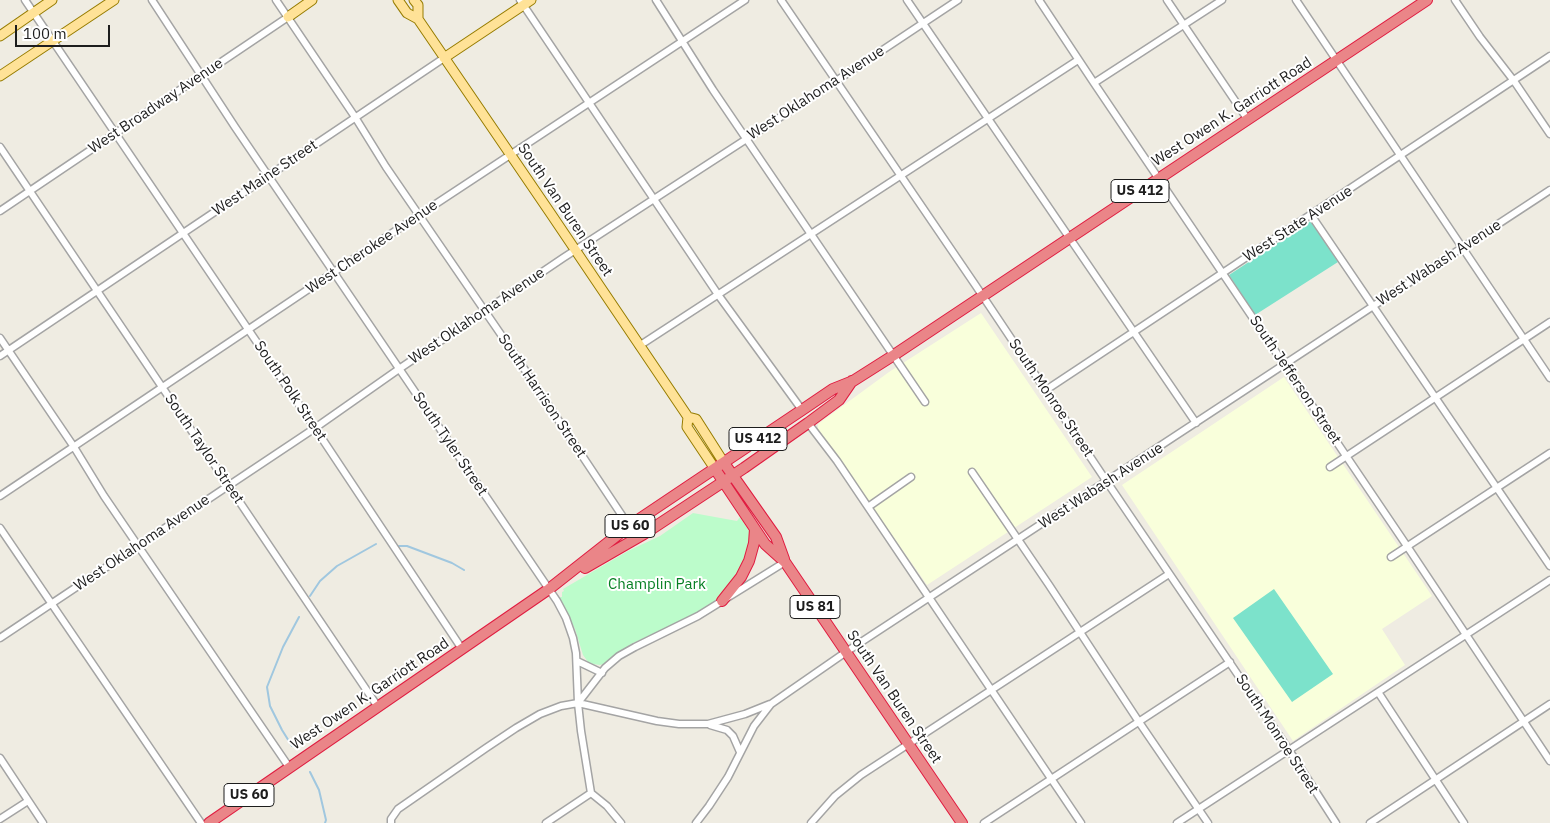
<!DOCTYPE html>
<style>
body{margin:0}
#map{position:relative;width:1550px;height:823px;overflow:hidden;background:#efece2;font-family:"IBM Plex Sans",sans-serif}
canvas{display:block}
.scale{position:absolute;left:15px;top:25px;width:95px;height:22px;box-sizing:border-box;border:2px solid #1d1d1d;border-top:0;padding-left:6px;font-size:15px;line-height:18px;white-space:nowrap;color:#1d1d1d;-webkit-text-stroke:4px #fff;paint-order:stroke}
</style>
<div id="map">
<canvas width="1550" height="823"></canvas>
<div class="scale">100 m</div>
</div>
<script>
const g = document.querySelector('canvas').getContext('2d');
g.lineJoin = 'round';
function fillPath(path, color) {
  g.fillStyle = color;
  g.fill(path, 'evenodd');
}
function shape(rows) {
  const path = new Path2D();
  for (const r of rows) {
    path.moveTo(r[0], r[1]);
    for (let i = 2; i < r.length; i += 2) path.lineTo(r[i], r[i + 1]);
  }
  return path;
}
function stroke(path, color, width, dash) {
  g.strokeStyle = color;
  g.lineWidth = width;
  g.lineCap = dash ? 'butt' : 'round';
  g.setLineDash(dash || []);
  g.stroke(path);
}
function drawText(font, color, halo, rows, align = 'center') {
  g.font = font + ' "IBM Plex Sans",sans-serif';
  g.lineWidth = 4;
  g.setLineDash([]);
  g.textBaseline = 'middle';
  g.strokeStyle = halo;
  g.fillStyle = color;
  for (const [text, x, y, turn = 0] of rows) {
    g.save();
    g.translate(x, y);
    g.rotate((+turn || 0) * Math.PI / 180);
    g.textAlign = isNaN(turn) ? turn : align;
    if (halo) g.strokeText(text, 0, 0);
    g.fillText(text, 0, 0);
    g.restore();
  }
}
fillPath(shape([
 [981,313,1092,477,927,585,818,429,818,424,889,372],
 [1284,377,1432,596,1382,629,1405,665,1293,741,1122,485]
]), '#f9ffdb');
fillPath(shape([
 [693,513,737,521,740,517,751,534,743,564,727,590,714,602,696,614,631,644,606,663,600,665,593,664,588,662,583,655,575,629,561,601,560,597,562,597,562,592,564,591,563,589,628,551,660,536]
]), '#bcfccb');
fillPath(shape([
 [1311,221,1338,262,1255,315,1229,275],
 [1274,589,1333,674,1292,702,1233,618]
]), '#7ce2cb');
stroke(shape([
 [399,546,407,546,452,563,464,570],
 [310,596,320,581,337,566,376,544],
 [292,746,282,730,270,706,267,687,283,647,299,617],
 [310,772,319,790,326,820,325,823]
]), '#a0c7df', 2);
const minor = shape([
 [25,0,315,428,462,649],
 [152,0,235,127,557,601,566,618,573,638,576,653,578,703],
 [276,0,355,117,386,167,515,355,629,526],
 [520,0,719,296,802,410],
 [656,0,713,90,925,402],
 [781,0,976,286,1107,482,1289,750,1336,823],
 [907,0,1196,423],
 [1039,0,1094,83,1407,546,1550,761],
 [1167,0,1248,120],
 [1296,0,1550,378],
 [1455,0,1480,37,1514,81,1550,134],
 [1094,83,1222,0],
 [0,147,378,707],
 [0,211,288,17],
 [1311,215,1550,566],
 [0,338,74,447,104,496,289,767],
 [639,346,1078,60],
 [0,356,444,58],
 [1046,390,1550,56],
 [808,423,837,461,1081,823],
 [1330,467,1550,322],
 [972,472,1049,585,1139,722,1208,823],
 [0,496,419,215,745,0],
 [868,507,911,477],
 [0,528,201,823],
 [1391,557,1550,453],
 [0,638,315,428,399,369,563,258,836,81,958,0],
 [577,661,602,673],
 [1378,692,1464,823],
 [710,725,727,730,733,736,740,752],
 [0,758,43,823],
 [0,819,28,801],
 [391,823,391,819,398,809,486,748,516,728,540,714,561,706,578,703,657,721,679,724,708,724,745,714,770,704],
 [546,823,591,793],
 [621,823,607,806,591,793,581,731,578,703,605,668,619,656,635,647,698,616,785,562],
 [696,823,709,806,728,777,754,726,771,704,846,652,1550,190],
 [811,823,835,796,861,775,1169,574],
 [984,823,1230,662],
 [1177,823,1550,580],
 [1370,823,1550,704]
]);
const major = shape([
 [398,0,407,13,418,19,551,214,688,417,687,427,715,469],
 [414,0,418,5,418,19],
 [288,17,312,0],
 [0,36,52,0],
 [444,58,531,0],
 [0,76,114,0],
 [688,417,696,419,724,463]
]);
const highway = shape([
 [724,463,776,537,784,559],
 [715,469,765,544,785,562,962,823],
 [585,568,644,534,744,468,808,423,839,400,852,381],
 [722,601,741,577,749,561,754,543,755,529],
 [209,823,549,589,629,526,802,410,833,389,853,381,894,355,1427,0]
]);
stroke(minor, '#a4a4a4', 9);
stroke(major, '#967c00', 11);
stroke(highway, '#e01c40', 12);
stroke(minor, '#fff', 6);
stroke(major, '#ffe297', 9);
stroke(highway, '#ea8588', 10);
for (const [x, y, w] of [
 [1140,191,58],
 [758,439,58],
 [630,526,50],
 [815,607,50],
 [249,795,50]
]) {
  const box = new Path2D();
  box.roundRect(x - w / 2, y - 11.5, w, 23, 4);
  g.fillStyle = '#fff';
  g.fill(box);
  stroke(box, '#1d1d1d', 1);
}
drawText('bold 14px', '#1d1d1d', null, [
 ["US 412",1140,191],
 ["US 412",758,439],
 ["US 60",630,526],
 ["US 81",815,607],
 ["US 60",249,795]
]);
drawText('15px', '#1d1d1d', '#fff', [
 ["West Oklahoma Avenue",816,93,-33],
 ["West Broadway Avenue",156,106,-34],
 ["West Owen K. Garriott Road",1232,112,-33],
 ["West Maine Street",265,178,-34],
 ["South Van Buren Street",565,210,56],
 ["West State Avenue",1298,224,-33],
 ["West Cherokee Avenue",372,247,-34],
 ["West Wabash Avenue",1439,263,-33],
 ["West Oklahoma Avenue",477,316,-34],
 ["South Jefferson Street",1295,380,56],
 ["South Polk Street",290,391,56],
 ["South Harrison Street",542,396,56],
 ["South Monroe Street",1051,398,56],
 ["South Tyler Street",450,444,56],
 ["South Taylor Street",204,449,56],
 ["West Wabash Avenue",1101,486,-33],
 ["West Oklahoma Avenue",142,543,-34],
 ["West Owen K. Garriott Road",370,694,-34],
 ["South Van Buren Street",894,697,56],
 ["South Monroe Street",1277,734,57]
]);
drawText('15px', '#067f23', '#fff', [
 ["Champlin Park",657,585]
]);
</script>
